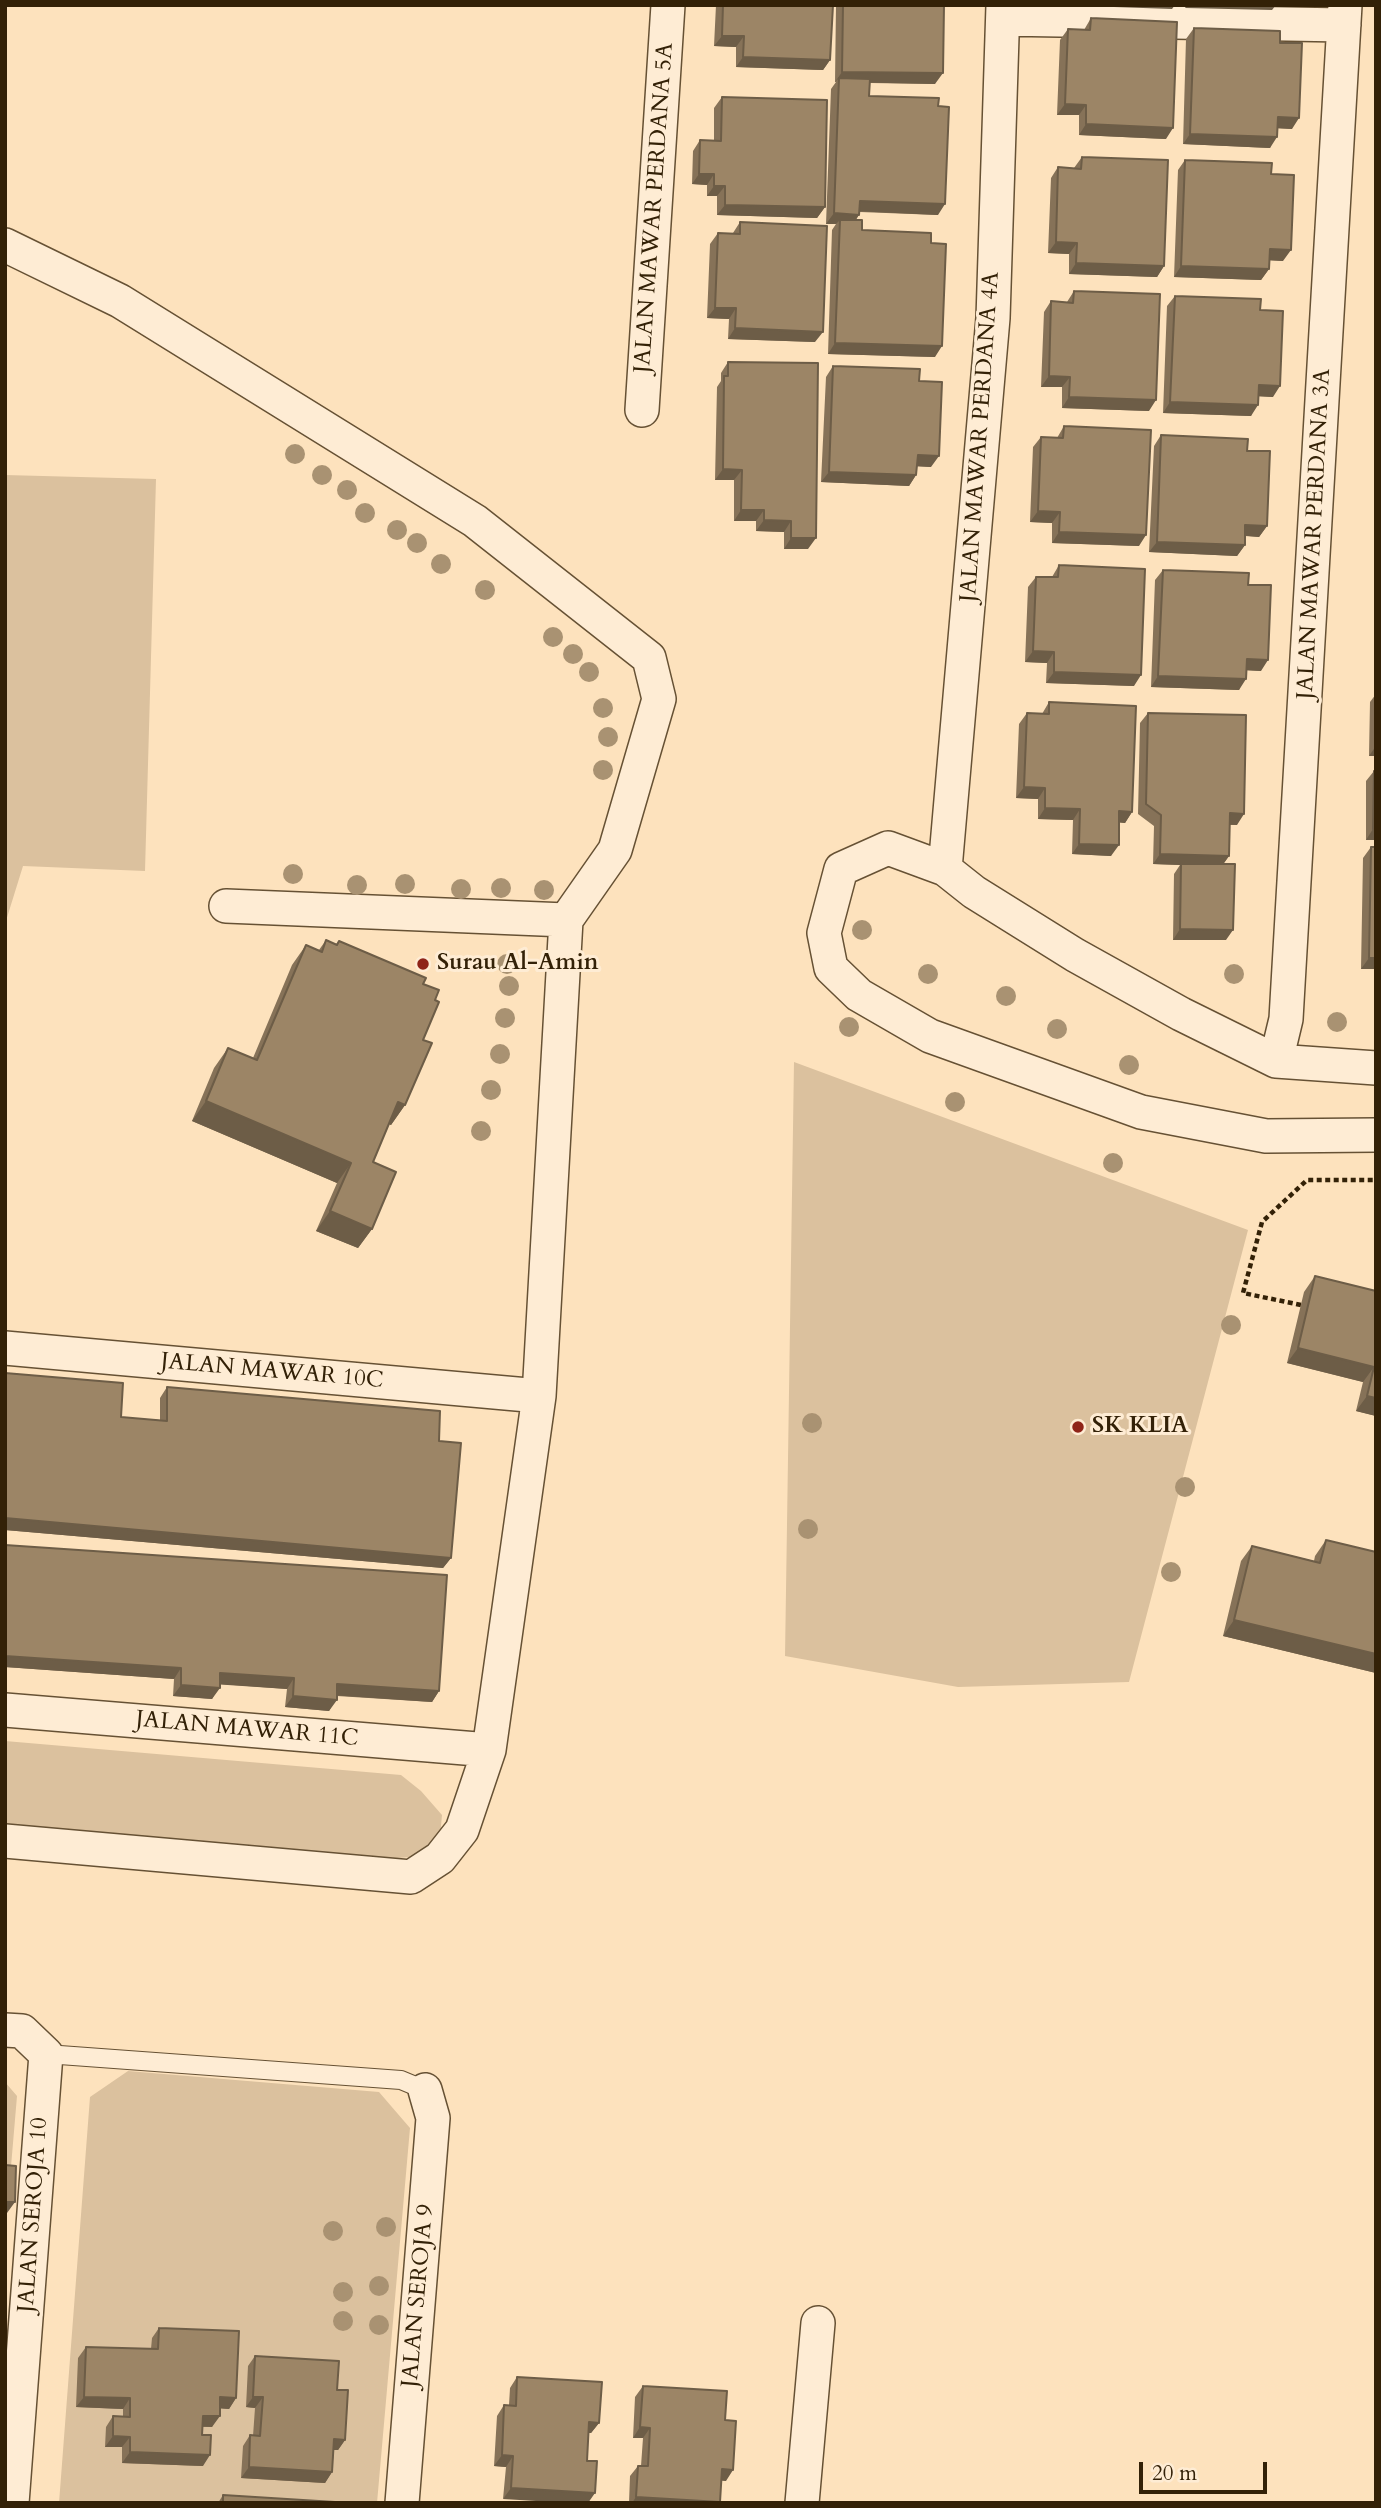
<!DOCTYPE html>
<style>
body{margin:0}
#map{position:relative;width:1381px;height:2508px;overflow:hidden;background:#fde2bd;font-family:Cardo,serif}
canvas{display:block}
.frame{position:absolute;inset:0;border:7px solid #332107;pointer-events:none}
.scale{position:absolute;left:1139px;top:2462px;width:128px;height:32px;box-sizing:border-box;border:4px solid #332107;border-top:0;padding-left:9px;font-size:21px;line-height:24px;white-space:nowrap;color:#332107;-webkit-text-stroke:5px #feecd4;paint-order:stroke}
</style>
<div id="map">
<canvas width="1381" height="2508"></canvas>
<div class="frame"></div>
<div class="scale">20 m</div>
</div>
<script>
const g = document.querySelector('canvas').getContext('2d');
g.lineJoin = 'round';
function fillPath(path, color) {
  g.fillStyle = color;
  g.fill(path, 'evenodd');
}
function shape(rows) {
  const path = new Path2D();
  for (const r of rows) {
    path.moveTo(r[0], r[1]);
    for (let i = 2; i < r.length; i += 2) path.lineTo(r[i], r[i + 1]);
  }
  return path;
}
function stroke(path, color, width, dash) {
  g.strokeStyle = color;
  g.lineWidth = width;
  g.lineCap = dash ? 'butt' : 'round';
  g.setLineDash(dash || []);
  g.stroke(path);
}
function drawText(font, color, halo, rows, align = 'center') {
  g.font = font + ' Cardo,serif';
  g.lineWidth = 6;
  g.setLineDash([]);
  g.textBaseline = 'middle';
  g.strokeStyle = halo;
  g.fillStyle = color;
  for (const [text, x, y, turn = 0] of rows) {
    g.save();
    g.translate(x, y);
    g.rotate((+turn || 0) * Math.PI / 180);
    g.textAlign = isNaN(turn) ? turn : align;
    if (halo) g.strokeText(text, 0, 0);
    g.fillText(text, 0, 0);
    g.restore();
  }
}
fillPath(shape([
 [5,475,156,479,145,871,23,866,5,924],
 [794,1062,1248,1230,1129,1682,958,1687,785,1656],
 [5,1741,401,1775,421,1791,442,1815,440,1837,423,1856,385,1859,5,1825],
 [128,2071,379,2092,410,2128,377,2503,59,2503,90,2097],
 [5,2082,17,2096,5,2237]
]), '#dbc19e');
const service = shape([
 [46,2054,401,2080,425,2090]
]);
const minor = shape([
 [1003,19,1344,25],
 [5,245,120,301,475,521,649,658,659,699,615,850,566,920],
 [642,410,668,5],
 [945,869,993,318,1003,5],
 [1276,1061,1286,1019,1345,5],
 [1376,1068,1276,1061,1181,1014,1075,955,974,892,945,869,888,848,841,869,824,933,831,968,859,995,930,1036,1141,1112,1266,1136,1376,1135],
 [5,1348,539,1396],
 [5,1710,489,1750],
 [5,1841,411,1877,440,1858,462,1830,489,1750,539,1396,566,920,226,906],
 [5,2030,22,2031,46,2054,12,2503],
 [402,2503,433,2118,425,2090],
 [802,2503,818,2323]
]);
stroke(service, '#665134', 20);
stroke(minor, '#665134', 36);
stroke(shape([
 [1301,1305,1243,1293,1262,1222,1307,1180,1376,1180]
]), '#332107', 4.5, [5, 3.5]);
stroke(service, '#feecd4', 18);
stroke(minor, '#feecd4', 33);
g.fillStyle = '#a99272';
for (const [x, y] of [
 [295,454],
 [322,475],
 [347,490],
 [365,513],
 [397,530],
 [417,543],
 [441,564],
 [485,590],
 [553,637],
 [573,654],
 [589,672],
 [603,708],
 [608,737],
 [603,770],
 [293,874],
 [405,884],
 [357,885],
 [501,888],
 [461,889],
 [544,890],
 [862,930],
 [507,964],
 [928,974],
 [1234,974],
 [509,986],
 [1006,996],
 [505,1018],
 [1337,1022],
 [849,1027],
 [1057,1029],
 [500,1054],
 [1129,1065],
 [491,1090],
 [955,1102],
 [481,1131],
 [1113,1163],
 [1231,1325],
 [812,1423],
 [1185,1487],
 [808,1529],
 [1171,1572],
 [386,2227],
 [333,2231],
 [379,2286],
 [343,2292],
 [343,2321],
 [379,2325]
]) {
  g.beginPath();
  g.arc(x, y, 10, 0, 2 * Math.PI);
  g.fill();
}
fillPath(shape([
 [716,5,833,5,830,60,823,70,736,67,736,47,714,46],
 [836,5,944,5,935,84,870,83,869,96,938,106,938,215,860,212,856,220,935,357,828,354,832,230,836,224,826,224,831,89,836,82,835,82],
 [1091,18,1166,139,1079,135,1079,115,1057,115,1060,40,1068,29,1084,30],
 [1194,28,1280,43,1292,129,1278,128,1270,148,1183,144,1186,39],
 [722,97,825,207,817,218,717,215,717,196,707,196,707,185,692,184,693,151,700,140,714,140,714,108],
 [1082,157,1164,266,1157,277,1069,274,1069,254,1048,253,1051,178,1058,167,1074,168],
 [1185,160,1271,174,1283,261,1269,260,1269,269,1261,280,1174,277,1178,170],
 [740,222,815,342,728,339,729,319,707,318,710,244,718,233,733,233],
 [1074,291,1149,411,1062,408,1062,387,1041,387,1044,312,1051,301,1067,302],
 [1175,296,1260,310,1273,397,1259,396,1251,416,1163,413,1167,306],
 [728,362,808,549,784,549,784,532,756,531,756,521,734,521,734,480,715,480,717,387,721,381,721,373],
 [833,366,919,381,931,467,917,466,916,475,909,486,821,482,826,377],
 [1064,426,1139,546,1052,543,1052,523,1030,522,1033,447,1041,437,1057,438],
 [1161,435,1267,526,1259,537,1245,536,1245,545,1237,556,1149,552,1154,446],
 [1059,565,1134,686,1046,683,1047,663,1025,662,1028,587,1036,577,1052,577],
 [1163,570,1248,585,1261,671,1247,670,1239,690,1151,687,1155,580],
 [1376,643,1376,685,1375,685],
 [1376,694,1376,756,1369,756,1370,702],
 [1049,702,1132,812,1125,823,1119,822,1111,856,1072,854,1073,820,1038,819,1038,799,1016,798,1019,724,1027,713,1042,714],
 [1148,713,1237,825,1230,825,1229,856,1223,864,1226,940,1173,940,1174,874,1180,865,1153,864,1154,826,1138,814,1140,723],
 [1374,771,1376,840,1366,840,1366,781],
 [1371,847,1376,969,1361,969,1363,858],
 [326,940,336,944,339,941,423,984,423,1040,405,1105,391,1125,389,1124,373,1162,372,1229,358,1248,316,1231,337,1183,192,1121,214,1068,228,1048,253,1058,292,965,306,945,319,950],
 [1315,1276,1376,1291,1376,1416,1356,1411,1363,1382,1287,1363,1304,1292],
 [5,1373,121,1417,160,1420,160,1398,167,1387,439,1441,451,1558,443,1568,5,1530],
 [1326,1540,1376,1552,1376,1673,1223,1636,1241,1561,1252,1546,1314,1561,1315,1556],
 [5,1545,439,1691,432,1702,337,1696,329,1711,285,1707,287,1689,220,1684,212,1699,173,1696,174,1679,5,1667],
 [159,2328,236,2398,229,2409,220,2408,212,2427,202,2427,203,2466,122,2463,122,2447,105,2447,106,2427,113,2416,123,2417,123,2409,76,2407,78,2358,86,2347,151,2349,152,2338],
 [255,2356,337,2390,345,2440,338,2450,334,2450,332,2472,325,2483,241,2478,243,2446,250,2435,253,2436,255,2408,246,2407,248,2366],
 [517,2377,599,2423,591,2433,588,2433,503,2499,506,2467,494,2466,497,2416,504,2405,509,2405,510,2388],
 [643,2386,725,2420,726,2481,721,2480,720,2503,629,2503,630,2476,638,2466,641,2466,643,2438,633,2438,635,2397],
 [223,2495,335,2503,218,2503]
]), '#867258');
fillPath(shape([
 [1086,5,1175,5,1172,9,1085,6],
 [1187,5,1276,5,1272,10,1185,8],
 [722,36,744,36,736,47,714,46],
 [743,57,830,60,823,70,736,67],
 [842,72,943,73,935,84,839,82,839,78,835,82],
 [1065,104,1086,105,1079,115,1057,115],
 [1278,117,1299,118,1292,129,1271,128],
 [1086,124,1173,128,1166,139,1079,135],
 [1190,134,1277,137,1270,148,1183,144],
 [699,174,714,174,707,185,692,184],
 [714,186,725,186,717,196,707,196],
 [860,201,945,204,938,215,853,211],
 [725,205,825,207,817,218,717,215],
 [834,213,859,215,852,225,840,220,836,224,826,224],
 [1056,242,1077,243,1069,254,1048,253],
 [1270,249,1291,250,1283,261,1262,260],
 [1076,263,1164,266,1157,277,1069,274],
 [1181,266,1269,269,1261,280,1174,277],
 [715,308,736,308,729,319,707,318],
 [735,328,823,332,815,342,728,339],
 [835,343,942,346,935,357,828,354],
 [1049,376,1070,377,1062,387,1041,387],
 [1259,385,1280,386,1273,397,1251,396],
 [1069,397,1156,400,1149,411,1062,408],
 [1170,402,1258,405,1251,416,1163,413],
 [918,455,939,456,931,467,910,466],
 [723,469,742,470,734,480,715,480],
 [829,472,916,475,909,486,821,482],
 [741,510,764,510,756,521,734,521],
 [1038,511,1060,512,1052,523,1030,522],
 [764,520,791,521,784,532,756,531],
 [1245,525,1267,526,1259,537,1238,535],
 [1059,532,1146,535,1139,546,1052,543],
 [791,538,816,538,808,549,784,549],
 [1157,542,1245,545,1237,556,1149,552],
 [1033,651,1054,652,1047,663,1025,662],
 [1247,659,1268,660,1261,671,1239,670],
 [1054,672,1141,675,1134,686,1046,683],
 [1158,676,1246,679,1239,690,1151,687],
 [1376,746,1376,756,1369,756],
 [1024,787,1045,788,1038,799,1016,798],
 [1045,808,1080,809,1073,820,1038,819],
 [1119,811,1132,812,1125,823,1112,822],
 [1230,813,1244,814,1237,825,1222,824],
 [1373,829,1376,829,1376,840,1366,840],
 [1079,844,1119,845,1111,856,1072,854],
 [1160,854,1229,856,1222,866,1181,864,1180,865,1153,864],
 [1180,929,1233,930,1226,940,1173,940],
 [1369,958,1376,958,1376,969,1361,969],
 [206,1101,351,1163,337,1183,192,1121],
 [398,1102,405,1105,391,1125,384,1122],
 [330,1211,372,1229,358,1248,316,1231],
 [1298,1348,1374,1367,1363,1382,1287,1363],
 [1367,1396,1376,1398,1376,1416,1356,1411],
 [5,1518,451,1558,443,1568,5,1530],
 [1234,1620,1376,1654,1376,1673,1223,1636],
 [5,1656,181,1668,174,1679,5,1667],
 [220,1673,294,1678,287,1689,213,1684],
 [337,1684,439,1691,432,1702,330,1695],
 [181,1685,220,1688,212,1699,173,1696],
 [293,1696,337,1700,329,1711,285,1707],
 [5,2202,15,2202,7,2213,5,2213],
 [84,2397,130,2398,123,2409,76,2407],
 [220,2397,236,2398,229,2409,213,2408],
 [253,2397,263,2397,255,2408,246,2407],
 [203,2416,220,2416,212,2427,195,2426],
 [589,2422,599,2423,591,2433,581,2433],
 [640,2427,650,2428,643,2438,633,2438],
 [113,2436,130,2437,122,2447,105,2447],
 [334,2439,345,2440,338,2450,327,2450],
 [130,2452,210,2455,203,2466,122,2463],
 [502,2455,513,2456,506,2467,494,2466],
 [249,2467,332,2472,325,2483,241,2478],
 [722,2469,733,2470,726,2481,714,2480],
 [511,2488,595,2493,588,2503,569,2503,503,2499],
 [636,2497,720,2503,632,2503]
]), '#6d5d47');
const building = shape([
 [723,5,833,5,830,60,743,57,744,36,722,36,723,5],
 [843,5,944,5,943,73,842,72,843,5],
 [1091,18,1177,22,1173,128,1086,124,1086,105,1065,104,1068,29,1090,30,1091,18],
 [1194,28,1280,31,1280,43,1302,43,1299,118,1278,117,1277,137,1190,134,1194,28],
 [839,78,870,79,869,96,939,98,938,106,949,107,945,204,860,201,859,215,834,213,839,78],
 [722,97,827,100,825,207,725,205,725,186,714,186,714,174,699,174,700,140,721,141,722,97],
 [1082,157,1168,160,1164,266,1076,263,1077,243,1056,242,1058,167,1081,169,1082,157],
 [1185,160,1272,163,1271,174,1294,175,1291,250,1270,249,1269,269,1181,266,1185,160],
 [840,220,862,220,862,230,931,233,931,243,946,244,942,346,835,343,840,220],
 [740,222,827,226,823,332,735,328,736,308,715,308,718,233,740,234,740,222],
 [1074,291,1160,294,1156,400,1069,397,1070,377,1049,376,1051,301,1073,303,1074,291],
 [1175,296,1261,299,1260,310,1283,311,1280,386,1259,385,1258,405,1170,402,1175,296],
 [728,362,818,363,816,538,791,538,791,521,764,520,764,510,741,510,742,470,723,469,724,376,728,376,728,362],
 [833,366,920,369,919,381,942,382,939,456,918,455,916,475,829,472,833,366],
 [1064,426,1151,430,1146,535,1059,532,1060,512,1038,511,1041,437,1063,438,1064,426],
 [1161,435,1248,439,1247,451,1270,451,1267,526,1245,525,1245,545,1157,542,1161,435],
 [1059,565,1145,569,1141,675,1054,672,1054,652,1033,651,1036,577,1058,577,1059,565],
 [1163,570,1249,573,1248,585,1271,585,1268,660,1247,659,1246,679,1158,676,1163,570],
 [1049,702,1136,706,1132,812,1119,811,1119,845,1079,844,1080,809,1045,808,1045,788,1024,787,1027,713,1049,714,1049,702],
 [1148,713,1246,715,1244,814,1230,813,1229,856,1160,854,1161,815,1146,804,1148,713],
 [1374,771,1376,771,1376,829,1373,829,1374,771],
 [1371,847,1376,847,1376,958,1369,958,1371,847],
 [1181,864,1235,864,1233,930,1180,929,1181,864],
 [326,940,337,945,339,941,426,978,423,984,439,990,435,1000,439,1002,423,1040,432,1043,405,1105,398,1102,373,1162,396,1172,372,1229,330,1211,351,1163,206,1101,228,1048,257,1060,306,945,322,952,326,940],
 [1315,1276,1376,1291,1376,1398,1367,1396,1374,1367,1298,1348,1315,1276],
 [5,1373,123,1383,121,1417,167,1421,167,1387,440,1411,439,1441,461,1443,451,1558,5,1518,5,1373],
 [1326,1540,1376,1552,1376,1654,1234,1620,1252,1546,1320,1563,1326,1540],
 [5,1545,447,1575,439,1691,337,1684,337,1700,293,1696,294,1678,220,1673,220,1688,181,1685,181,1668,5,1656,5,1545],
 [5,2165,16,2166,15,2202,5,2202,5,2165],
 [159,2328,239,2331,236,2398,220,2397,220,2416,203,2416,202,2435,211,2435,210,2455,130,2452,130,2437,113,2436,113,2416,130,2417,130,2398,84,2397,86,2347,158,2349,159,2328],
 [255,2356,339,2361,337,2390,348,2390,345,2440,334,2439,332,2472,249,2467,250,2435,260,2436,263,2397,253,2397,255,2356],
 [517,2377,602,2382,599,2423,589,2422,587,2461,597,2461,595,2493,511,2488,513,2456,502,2455,504,2405,516,2406,517,2377],
 [643,2386,727,2391,725,2420,736,2421,733,2470,722,2469,720,2502,636,2497,638,2466,648,2466,650,2428,640,2427,643,2386],
 [223,2495,335,2502,223,2503,223,2495]
]);
fillPath(building, '#9c8566');
stroke(building, '#6d5d47', 2);
for (const [x, y, r, color] of [
 [423,964,7,"#8f2418"],
 [1078,1427,7,"#8f2418"]
]) {
  const dot = new Path2D();
  dot.arc(x, y, r, 0, 2 * Math.PI);
  g.fillStyle = color;
  g.fill(dot);
  stroke(dot, '#feecd4', 2.5);
}
drawText('23px', '#332107', '#feecd4', [
 ["JALAN MAWAR PERDANA 5A",655,208,-86],
 ["JALAN MAWAR PERDANA 4A",981,437,-86],
 ["JALAN MAWAR PERDANA 3A",1315,534,-87],
 ["JALAN MAWAR 10C",272,1372,5],
 ["JALAN MAWAR 11C",247,1730,5],
 ["JALAN SEROJA 10",34,2215,-86],
 ["JALAN SEROJA 9",419,2296,-85]
]);
drawText('bold 23px', '#332107', '#feecd4', [
 ["Surau Al-Amin",437,964],
 ["SK KLIA",1092,1427]
], 'left');
</script>
